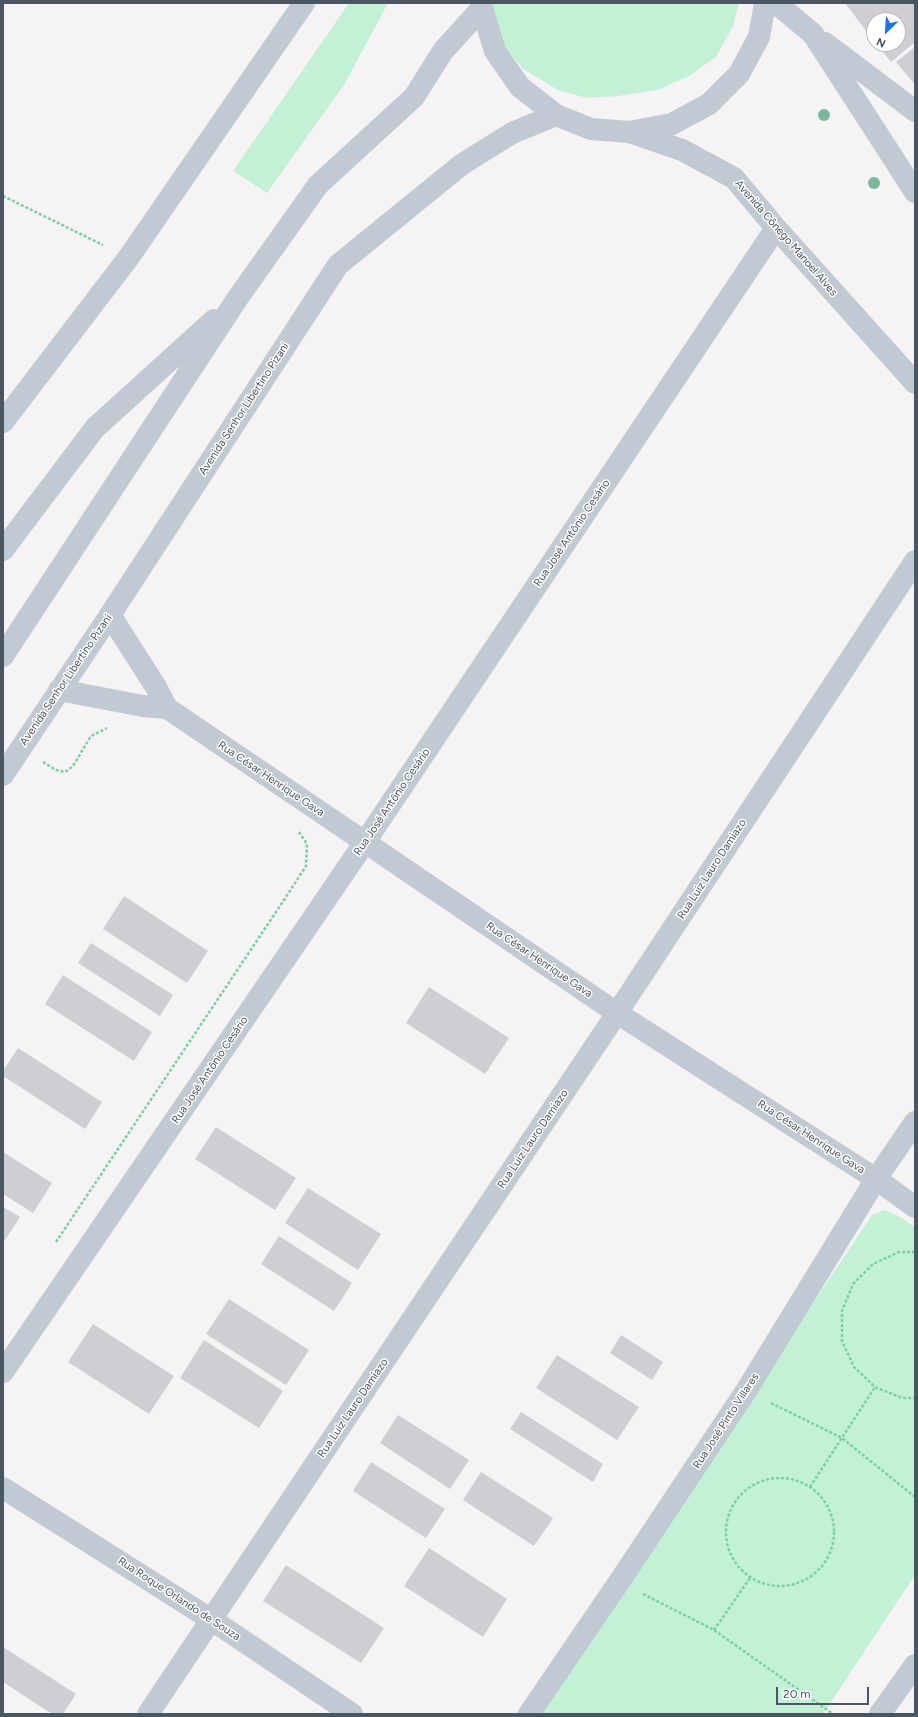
<!DOCTYPE html>
<meta charset="utf-8">
<style>
body{margin:0}
#map{position:relative;width:918px;height:1717px;overflow:hidden;background:#f5f3f3;font-family:Figtree,sans-serif}
canvas{display:block}
.frame{position:absolute;inset:0;border:4px solid #4a5661;pointer-events:none}
.north{position:absolute;left:866px;top:12px;width:40px;height:40px;box-sizing:border-box;background:#fff;border:1px solid #b7bbc0;border-radius:50%;rotate:205deg;font-size:11px;font-weight:700;line-height:16px;text-align:center;color:#4a5661}
.north::after{content:'';display:block;margin:auto;width:14px;height:18px;background:#1a73e8;clip-path:polygon(50% 0,100% 100%,50% 72%,0 100%)}
.scale{position:absolute;left:776px;top:1687px;width:93px;height:18px;box-sizing:border-box;border:2px solid #4a5661;border-top:0;padding-left:5px;font-size:12px;line-height:14px;white-space:nowrap;color:#4a5661;-webkit-text-stroke:3px #fff;paint-order:stroke}
</style>
<div id="map">
<canvas width="918" height="1717"></canvas>
<div class="frame"></div>
<div class="north">N</div>
<div class="scale">20 m</div>
</div>
<script>
const g = document.querySelector('canvas').getContext('2d');
g.lineJoin = 'round';
function fillPath(path, color) {
  g.fillStyle = color;
  g.fill(path, 'evenodd');
}
function shape(rows) {
  const path = new Path2D();
  for (const r of rows) {
    if (r.length === 3) {
      path.moveTo(r[0] + r[2], r[1]);
      path.arc(r[0], r[1], r[2], 0, 2 * Math.PI);
      continue;
    }
    path.moveTo(r[0], r[1]);
    for (let i = 2; i < r.length; i += 2) path.lineTo(r[i], r[i + 1]);
  }
  return path;
}
function stroke(path, color, width, dash) {
  g.strokeStyle = color;
  g.lineWidth = width;
  g.lineCap = dash ? 'butt' : 'round';
  g.setLineDash(dash || []);
  g.stroke(path);
}
function drawText(font, color, halo, rows, align = 'center') {
  g.font = font + ' Figtree,sans-serif';
  g.lineWidth = 3;
  g.setLineDash([]);
  g.textBaseline = 'middle';
  g.strokeStyle = halo;
  g.fillStyle = color;
  for (const [text, x, y, turn = 0] of rows) {
    g.save();
    g.translate(x, y);
    g.rotate((+turn || 0) * Math.PI / 180);
    g.textAlign = isNaN(turn) ? turn : align;
    if (halo) g.strokeText(text, 0, 0);
    g.fillText(text, 0, 0);
    g.restore();
  }
}
fillPath(shape([
 [349,3,388,3,344,85,267,193,233,171],
 [489,3,739,3,733,26,716,57,689,76,657,90,618,96,587,98,558,90,523,69,496,36],
 [885,1210,902,1218,915,1227,915,1575,823,1714,539,1714,872,1215]
]), '#c3f1d5');
fillPath(shape([
 [845,3,915,3,915,42,891,62,876,44,898,44,898,20,874,20,874,41],
 [915,47,915,85,896,62],
 [124,896,208,951,187,983,103,929],
 [91,943,173,995,160,1016,78,963],
 [63,975,152,1032,134,1061,45,1004],
 [429,987,509,1038,485,1074,406,1023],
 [18,1048,102,1102,85,1129,3,1076,3,1071],
 [216,1127,296,1178,275,1210,195,1159],
 [3,1152,52,1183,33,1213,3,1194],
 [308,1188,381,1234,358,1270,285,1223],
 [3,1207,20,1217,3,1243],
 [279,1236,352,1283,334,1311,261,1264],
 [229,1299,309,1350,286,1385,206,1334],
 [93,1324,174,1376,149,1414,68,1362],
 [621,1335,663,1362,652,1380,610,1353],
 [204,1340,283,1391,259,1428,180,1378],
 [557,1355,639,1407,617,1440,536,1388],
 [521,1412,603,1464,593,1482,510,1429],
 [398,1415,469,1460,450,1489,380,1443],
 [371,1462,445,1509,426,1538,353,1491],
 [481,1472,553,1518,534,1546,463,1500],
 [429,1548,507,1599,483,1637,404,1586],
 [286,1565,384,1628,361,1663,263,1601],
 [3,1647,76,1694,63,1714,52,1714,3,1682]
]), '#cdcfd5');
stroke(shape([
 [3,196,103,245],
 [43,762,56,770,65,772,73,766,91,736,107,728],
 [56,1242,284,900,306,866,307,844,299,832],
 [915,1252,899,1252,873,1264,853,1284,842,1311,842,1341,854,1367,875,1387,902,1398,915,1398],
 [771,1403,842,1438,915,1497],
 [780,1532,54],
 [810,1487,875,1387],
 [643,1594,714,1630,833,1714],
 [714,1630,750,1578]
]), '#7ad0a6', 2.5, [3, 2]);
stroke(shape([
 [482,3,482,8,495,51,520,87,556,115,591,129,629,132,672,124,709,104,739,74,759,37,765,3],
 [776,3,813,34,915,192],
 [825,43,915,111],
 [630,132,682,150,734,178,776,228,915,383],
 [3,422,129,257,304,3],
 [3,550,95,428,214,320],
 [110,615,156,687,167,708],
 [3,656,237,299,318,185,414,97,443,51,482,8],
 [59,690,143,706,167,708,617,1013,876,1179,915,1207],
 [3,775,110,615,338,265,461,165,512,133,556,115],
 [3,1372,365,842,776,228],
 [3,1488,212,1620,352,1714],
 [148,1714,617,1013,915,561],
 [529,1714,619,1582,746,1391,876,1179,915,1122],
 [880,1714,915,1665]
]), '#c1cad2', 22);
g.fillStyle = '#7bb799';
for (const [x, y] of [
 [824,115],
 [874,183]
]) {
  g.beginPath();
  g.arc(x, y, 6, 0, 2 * Math.PI);
  g.fill();
}
drawText('11px', '#4a5661', '#fff', [
 ["Avenida Cônego Manoel Alves",786,238,49],
 ["Avenida Senhor Libertino Pizani",244,409,-57],
 ["Rua José Antônio Cesário",572,533,-56],
 ["Avenida Senhor Libertino Pizani",66,680,-56],
 ["Rua César Henrique Gava",271,779,34],
 ["Rua José Antônio Cesário",392,802,-56],
 ["Rua Luiz Lauro Damiazo",712,869,-57],
 ["Rua César Henrique Gava",539,960,34],
 ["Rua José Antônio Cesário",210,1070,-56],
 ["Rua César Henrique Gava",811,1137,33],
 ["Rua Luiz Lauro Damiazo",533,1139,-56],
 ["Rua Luiz Lauro Damiazo",353,1408,-56],
 ["Rua José Pinto Villares",726,1421,-57],
 ["Rua Roque Orlando de Souza",179,1599,33]
]);
</script>
